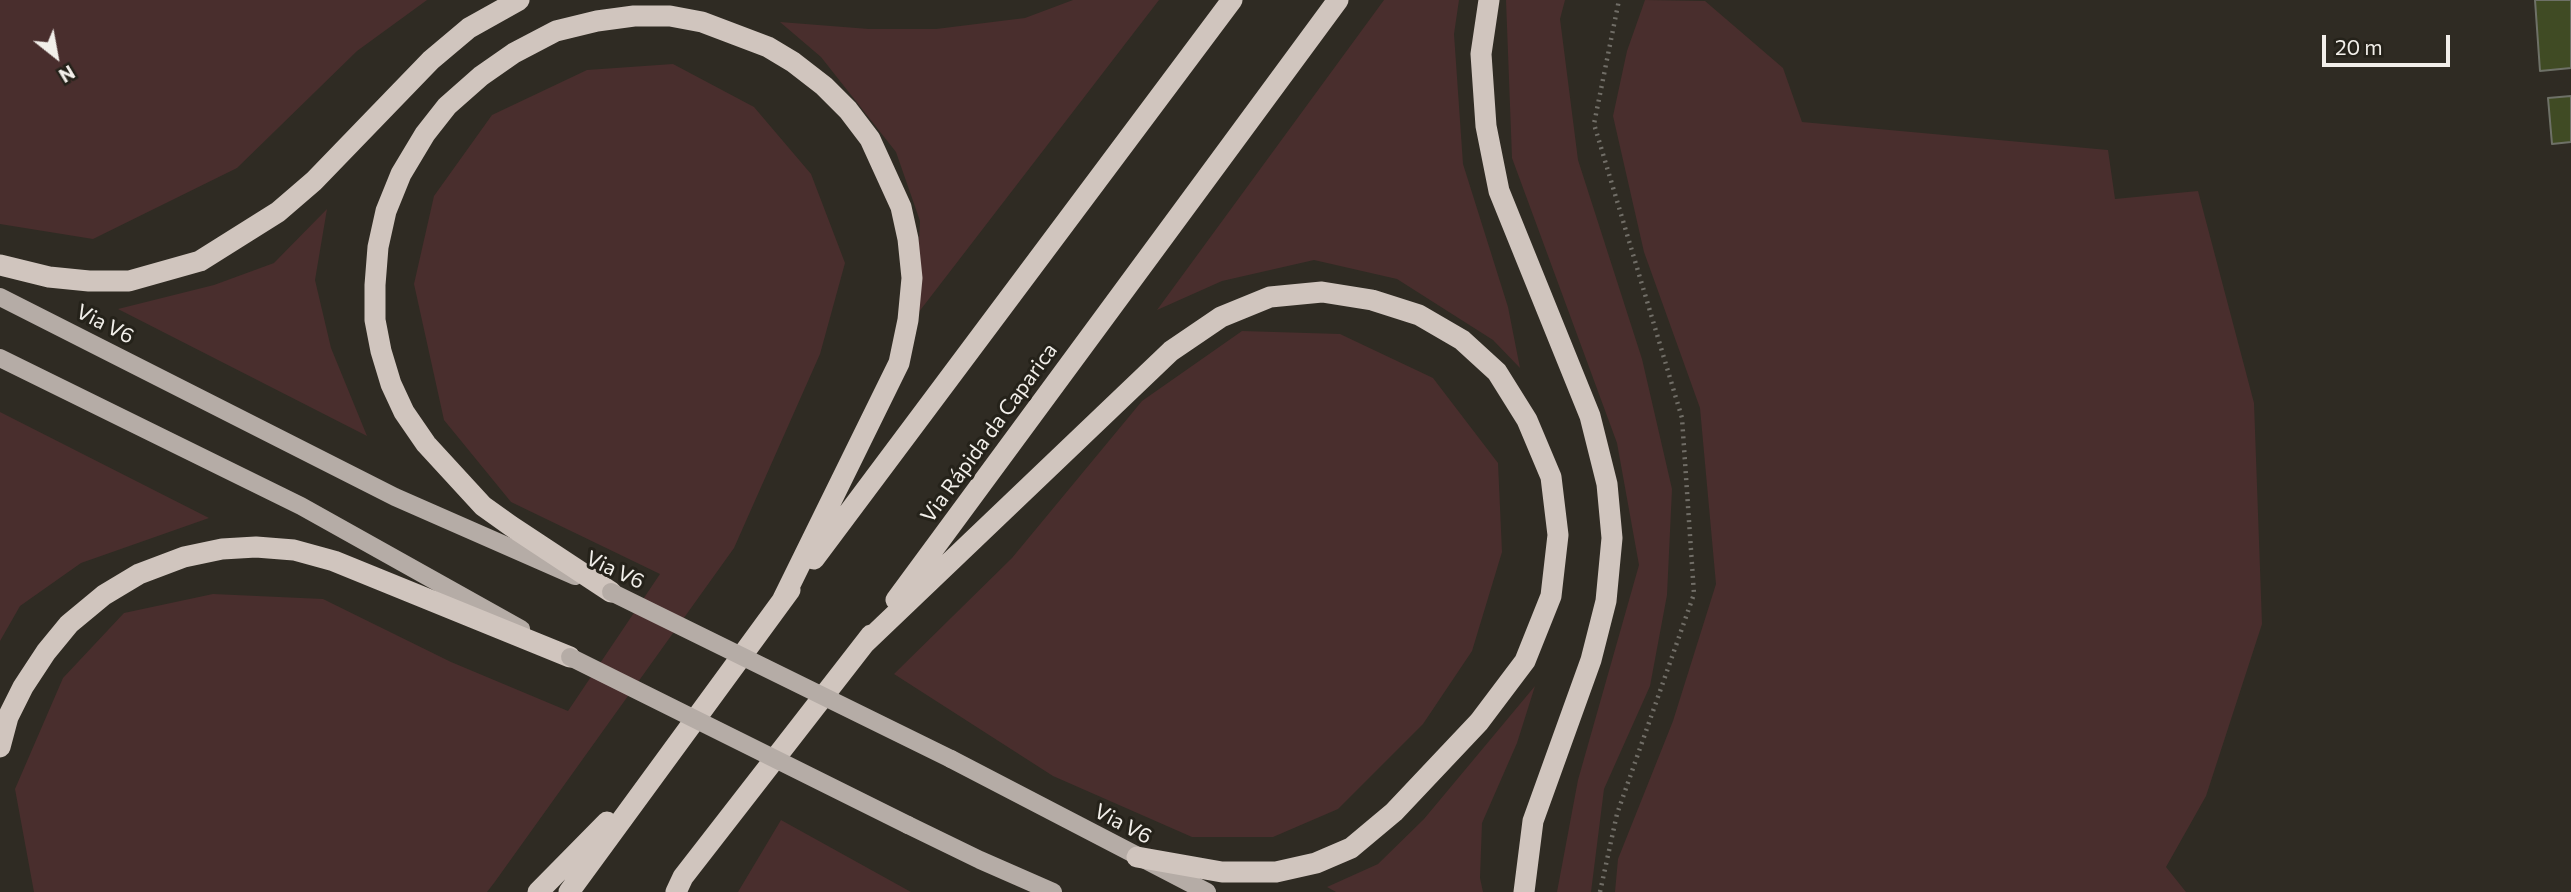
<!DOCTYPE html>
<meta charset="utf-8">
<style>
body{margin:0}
#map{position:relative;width:2571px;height:892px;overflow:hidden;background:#2f2b23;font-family:Commissioner,sans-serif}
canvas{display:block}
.north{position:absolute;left:21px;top:21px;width:70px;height:70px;-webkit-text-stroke:5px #25221a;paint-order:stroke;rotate:149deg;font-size:19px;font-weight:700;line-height:28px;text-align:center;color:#f2efea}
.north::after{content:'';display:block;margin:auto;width:24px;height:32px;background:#f2efea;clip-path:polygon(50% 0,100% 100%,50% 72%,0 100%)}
.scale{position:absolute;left:2322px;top:35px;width:128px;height:32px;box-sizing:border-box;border:4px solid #f2efea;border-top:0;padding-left:9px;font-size:21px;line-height:24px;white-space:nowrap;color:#f2efea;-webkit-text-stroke:5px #25221a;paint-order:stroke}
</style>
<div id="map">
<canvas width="2571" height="892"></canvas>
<div class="north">N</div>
<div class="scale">20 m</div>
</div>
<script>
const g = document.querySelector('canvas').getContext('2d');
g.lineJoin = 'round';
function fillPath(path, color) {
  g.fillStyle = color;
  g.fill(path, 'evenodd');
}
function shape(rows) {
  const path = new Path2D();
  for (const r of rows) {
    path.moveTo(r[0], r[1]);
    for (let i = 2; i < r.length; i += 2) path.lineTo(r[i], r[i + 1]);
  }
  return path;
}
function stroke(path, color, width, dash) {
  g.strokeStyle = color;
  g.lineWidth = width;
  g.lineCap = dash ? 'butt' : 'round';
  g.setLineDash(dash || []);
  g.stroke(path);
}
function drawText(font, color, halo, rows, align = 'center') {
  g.font = font + ' Commissioner,sans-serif';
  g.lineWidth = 6;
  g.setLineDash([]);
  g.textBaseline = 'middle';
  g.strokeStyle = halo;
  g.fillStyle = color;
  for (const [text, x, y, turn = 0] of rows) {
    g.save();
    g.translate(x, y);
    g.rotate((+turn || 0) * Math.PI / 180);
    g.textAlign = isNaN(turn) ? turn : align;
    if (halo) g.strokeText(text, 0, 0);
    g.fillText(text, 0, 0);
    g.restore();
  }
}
fillPath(shape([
 [0,0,427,0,357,51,237,168,93,239,0,224],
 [1073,0,1159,0,915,317,920,221,896,152,821,57,780,22,869,29,936,29,1025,18],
 [1384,0,1459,0,1454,34,1463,164,1508,307,1520,368,1493,340,1397,279,1314,260,1222,281,1157,310],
 [1506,0,1565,0,1560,19,1578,160,1642,359,1672,489,1667,595,1650,686,1604,789,1591,892,1557,892,1578,780,1639,565,1617,443,1512,158],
 [1645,0,1705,1,1783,68,1802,122,2108,150,2115,199,2198,191,2254,403,2262,624,2206,796,2166,867,2186,892,1615,892,1618,859,1673,721,1716,584,1700,408,1644,252,1613,116,1627,51],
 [673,64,754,107,811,174,845,263,820,354,734,548,494,883,487,892,34,892,15,789,63,678,124,613,213,594,323,599,451,662,568,711,660,574,511,502,444,420,414,284,434,196,492,115,587,70],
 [327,209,315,280,331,348,367,436,118,309,214,285,274,263],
 [1242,331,1340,334,1433,378,1498,463,1502,552,1472,651,1423,724,1338,809,1273,837,1192,837,1053,776,894,674,1012,558,1142,401],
 [0,412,209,518,81,563,20,606,0,641],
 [1535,686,1517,743,1482,823,1480,878,1483,892,1336,892,1327,887,1378,864,1424,819],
 [781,820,911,892,738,892]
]), '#492e2d');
const building = shape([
 [2535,0,2571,0,2571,68,2540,71,2535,0],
 [2571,96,2571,142,2552,144,2548,98,2571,96]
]);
fillPath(building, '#404b24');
stroke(building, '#6e7167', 2);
stroke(shape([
 [1600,892,1617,814,1694,594,1682,418,1594,124,1619,0]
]), '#716e67', 4.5, [2, 5]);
stroke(shape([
 [0,297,395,497,575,576],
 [0,358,301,506,521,629],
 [951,759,1207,892],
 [908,825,980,860,1053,892]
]), '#b5aca6', 18);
stroke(shape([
 [1489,0,1481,54,1486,126,1499,191,1590,416,1607,484,1612,538,1606,601,1591,660,1533,821,1524,892],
 [0,265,49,277,89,281,129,281,200,261,278,212,314,181,431,60,469,28,519,0],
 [814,559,1232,0],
 [611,592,511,526,483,506,426,444,404,412,391,384,381,351,375,320,375,285,378,247,386,211,401,174,425,134,447,106,481,76,514,53,556,31,597,21,634,16,670,16,702,22,768,47,793,62,824,86,848,110,870,139,901,207,908,239,912,278,908,320,899,363,782,601],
 [896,600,1338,0],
 [863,645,1171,351,1221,317,1270,297,1322,292,1372,300,1419,315,1462,340,1497,372,1527,420,1551,477,1558,535,1551,596,1525,661,1479,722,1394,812,1351,848,1316,863,1276,872,1222,872,1137,857],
 [0,747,8,717,23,687,46,652,69,624,104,595,139,574,184,557,222,549,256,547,294,550,334,561,570,657],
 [538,892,607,822],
 [569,892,790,590],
 [676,892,683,877,871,635]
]), '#d0c5be', 21);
stroke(shape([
 [611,592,951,759],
 [570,657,908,825]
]), '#b5aca6', 18);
drawText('21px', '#f2efea', '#25221a', [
 ["Via V6",105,324,27],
 ["Via Rápida da Caparica",989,433,-54],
 ["Via V6",615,570,25],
 ["Via V6",1123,824,28]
]);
</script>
